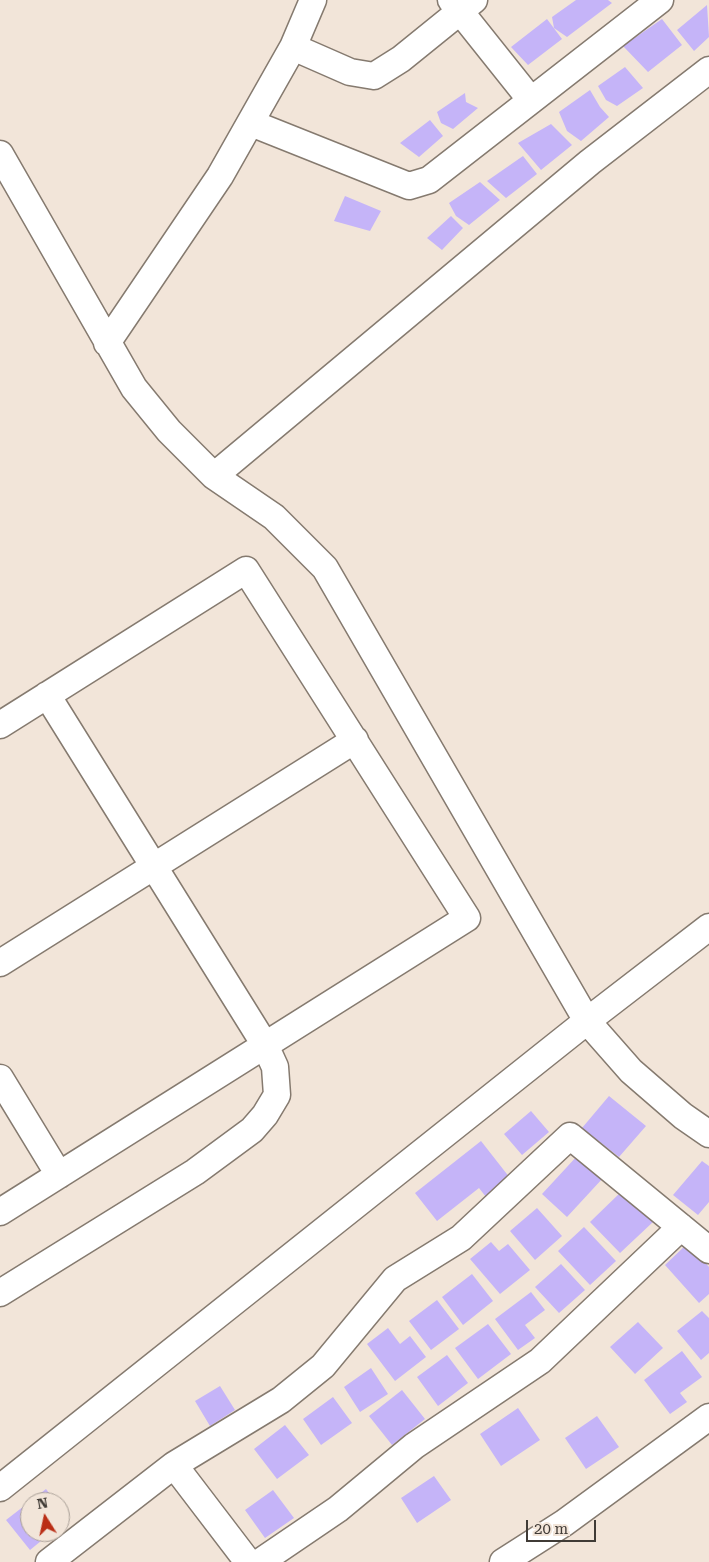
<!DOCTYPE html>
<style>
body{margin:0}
#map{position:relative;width:709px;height:1562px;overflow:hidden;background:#f2e5d9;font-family:"Roboto Serif",serif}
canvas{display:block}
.north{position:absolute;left:20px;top:1492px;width:50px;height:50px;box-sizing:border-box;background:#f2e5d9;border:1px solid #aba198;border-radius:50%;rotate:350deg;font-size:14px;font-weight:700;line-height:20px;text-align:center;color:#403b36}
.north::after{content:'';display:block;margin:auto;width:18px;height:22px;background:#ba2e16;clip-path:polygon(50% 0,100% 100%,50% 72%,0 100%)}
.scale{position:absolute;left:526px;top:1520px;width:70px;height:22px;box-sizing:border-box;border:2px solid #403b36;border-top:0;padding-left:6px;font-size:15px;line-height:18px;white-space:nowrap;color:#403b36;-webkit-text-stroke:4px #f2e5d9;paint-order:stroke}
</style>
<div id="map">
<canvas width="709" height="1562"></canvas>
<div class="north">N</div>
<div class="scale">20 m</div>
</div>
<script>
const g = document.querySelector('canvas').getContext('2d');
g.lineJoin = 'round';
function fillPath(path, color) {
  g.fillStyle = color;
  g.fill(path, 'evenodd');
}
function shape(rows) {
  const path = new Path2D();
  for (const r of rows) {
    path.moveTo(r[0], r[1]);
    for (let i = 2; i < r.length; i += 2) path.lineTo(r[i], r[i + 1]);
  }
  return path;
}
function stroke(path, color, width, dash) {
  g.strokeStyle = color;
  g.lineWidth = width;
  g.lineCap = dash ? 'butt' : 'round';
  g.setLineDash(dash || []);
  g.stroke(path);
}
fillPath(shape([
 [576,0,608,0,612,3,567,37,554,28,552,17],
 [707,5,709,37,694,51,677,30],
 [547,19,562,39,528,65,511,47],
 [662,19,682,45,648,72,623,46],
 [625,67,643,88,617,106,606,100,598,86],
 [590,90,600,107,609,117,581,141,567,131,559,112],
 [465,93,466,102,478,108,453,129,441,123,437,112],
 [430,120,443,136,419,157,400,143],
 [551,124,572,145,541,170,518,143],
 [523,156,537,174,506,198,487,181],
 [480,182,500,200,469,225,456,216,449,203],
 [345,196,381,211,370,231,334,221],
 [451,216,463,228,442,250,427,238],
 [609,1096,646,1126,619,1157,582,1128],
 [531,1111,549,1132,522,1155,504,1134],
 [481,1141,510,1178,486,1197,479,1188,437,1221,415,1193],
 [578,1155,603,1178,567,1217,542,1194],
 [702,1161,709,1166,709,1202,698,1215,673,1195],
 [623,1190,653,1222,620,1253,590,1222],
 [537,1208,562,1236,535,1260,510,1231],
 [584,1227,616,1261,590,1285,558,1251],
 [491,1242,499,1251,508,1244,530,1270,500,1294,470,1259],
 [688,1243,709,1267,709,1294,699,1303,665,1265],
 [561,1264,585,1290,559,1313,535,1287],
 [472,1274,493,1301,463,1325,442,1297],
 [531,1292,545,1310,525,1325,535,1338,518,1350,495,1319],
 [437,1300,459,1329,431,1350,409,1321],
 [702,1311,709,1318,709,1353,701,1360,677,1331],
 [638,1322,663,1348,635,1374,610,1347],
 [488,1324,511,1354,478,1379,455,1348],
 [388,1328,400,1344,410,1336,426,1357,395,1381,367,1344],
 [682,1351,702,1377,680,1393,687,1402,670,1414,644,1380],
 [447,1355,468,1383,438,1406,417,1377],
 [371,1368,388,1394,360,1412,344,1387],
 [220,1386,235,1410,210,1426,195,1401],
 [402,1390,425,1419,392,1445,369,1416],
 [333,1397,352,1423,321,1445,303,1419],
 [518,1408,540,1440,501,1466,480,1434],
 [597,1416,619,1447,586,1469,565,1438],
 [285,1425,309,1455,277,1479,254,1449],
 [434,1476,451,1500,417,1523,401,1498],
 [46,1489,56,1502,30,1502,30,1532,52,1532,30,1550,6,1520],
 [273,1490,294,1518,265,1538,245,1510],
 [60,1507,69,1519,60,1526]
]), '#c5b4f8');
const minor = shape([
 [451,0,530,99],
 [293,47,350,72,374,76,401,59,474,0],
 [251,123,409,186,429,180,660,0],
 [0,154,134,388,169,431,214,476,274,517,325,568,587,1021,631,1071,683,1116,709,1134],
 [107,343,220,176,293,47,313,0],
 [214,476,590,162,709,70],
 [0,725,246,570,467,918,0,1212],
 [0,963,355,740],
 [0,1078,59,1175],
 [0,1293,195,1172,252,1130,265,1115,277,1095,275,1067,265,1045,47,695],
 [174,1465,248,1562],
 [0,1488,587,1021,709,927],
 [49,1562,174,1465,281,1400,323,1366,395,1279,461,1238,570,1136,709,1250],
 [260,1562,338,1509,414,1446,540,1361,681,1227],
 [503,1562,564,1523,709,1417]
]);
stroke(minor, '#857a6f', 29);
stroke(minor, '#fff', 26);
</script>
